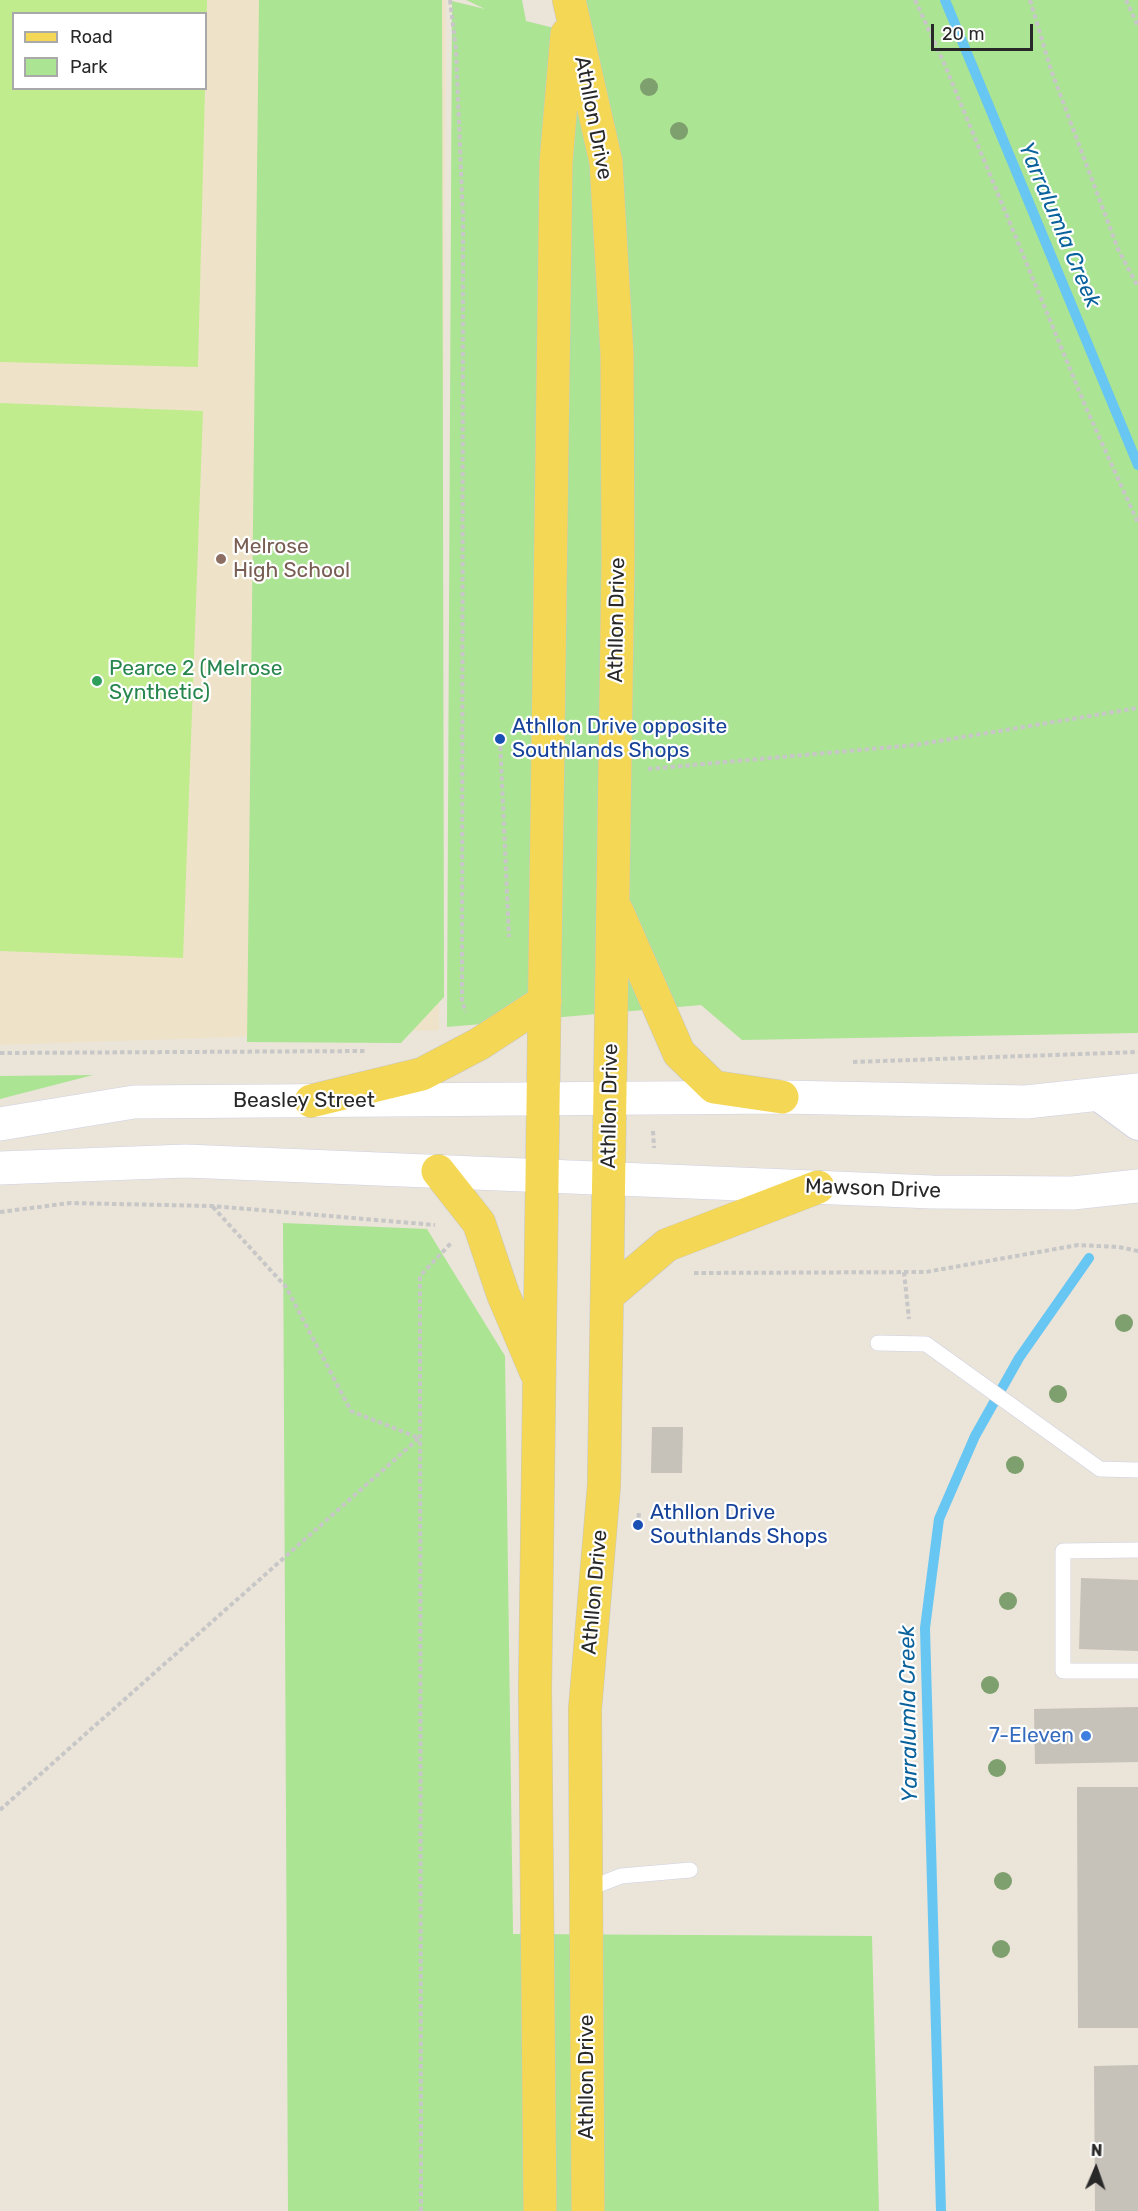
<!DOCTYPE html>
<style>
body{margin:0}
#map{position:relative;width:1138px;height:2211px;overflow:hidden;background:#ebe4d9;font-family:Rubik,sans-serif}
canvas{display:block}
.legend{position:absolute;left:12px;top:12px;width:195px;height:78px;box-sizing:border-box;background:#fff;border:2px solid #a9a9a9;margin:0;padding:8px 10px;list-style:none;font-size:18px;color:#282828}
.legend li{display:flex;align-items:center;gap:12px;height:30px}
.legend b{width:30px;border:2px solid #a9a9a9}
.north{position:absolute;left:1066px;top:2139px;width:60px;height:60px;-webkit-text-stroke:4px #fff;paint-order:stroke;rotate:2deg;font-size:16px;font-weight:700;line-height:24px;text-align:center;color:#282828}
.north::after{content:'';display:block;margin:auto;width:21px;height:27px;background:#282828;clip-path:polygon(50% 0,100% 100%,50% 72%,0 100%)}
.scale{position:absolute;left:931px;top:24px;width:102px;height:27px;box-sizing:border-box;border:3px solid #282828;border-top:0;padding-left:8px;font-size:18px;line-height:21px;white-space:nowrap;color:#282828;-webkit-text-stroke:4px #fff;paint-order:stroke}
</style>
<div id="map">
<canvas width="1138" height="2211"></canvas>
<ul class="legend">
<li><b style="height:8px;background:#f4d755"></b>Road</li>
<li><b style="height:16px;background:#abe493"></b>Park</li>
</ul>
<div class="north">N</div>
<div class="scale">20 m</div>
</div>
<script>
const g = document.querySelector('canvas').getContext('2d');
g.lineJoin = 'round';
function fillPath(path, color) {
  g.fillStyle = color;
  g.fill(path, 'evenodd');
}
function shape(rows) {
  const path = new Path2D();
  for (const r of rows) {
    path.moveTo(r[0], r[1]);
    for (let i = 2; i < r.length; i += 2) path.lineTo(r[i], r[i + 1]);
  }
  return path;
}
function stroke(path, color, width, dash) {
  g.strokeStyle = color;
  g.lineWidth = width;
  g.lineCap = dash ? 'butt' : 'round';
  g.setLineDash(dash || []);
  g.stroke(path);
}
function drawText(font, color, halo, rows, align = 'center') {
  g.font = font + ' Rubik,sans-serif';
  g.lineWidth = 4.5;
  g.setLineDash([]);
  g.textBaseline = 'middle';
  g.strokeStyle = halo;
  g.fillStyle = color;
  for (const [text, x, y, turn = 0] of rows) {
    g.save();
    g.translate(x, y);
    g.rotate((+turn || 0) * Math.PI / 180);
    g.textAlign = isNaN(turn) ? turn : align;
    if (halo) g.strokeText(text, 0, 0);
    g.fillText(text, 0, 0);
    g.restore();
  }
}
fillPath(shape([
 [0,0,446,0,439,1030,0,1045],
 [14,14,206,14,206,88,14,88]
]), '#eee3c8');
fillPath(shape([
 [259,0,442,0,444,997,401,1043,247,1042],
 [466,0,522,0,526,21,558,29,553,0,1138,0,1138,1033,742,1040,701,1005,447,1027,452,1,485,9],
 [93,1075,0,1099,0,1076],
 [283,1223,427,1229,505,1356,513,1934,872,1936,879,2211,288,2211]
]), '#abe493');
fillPath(shape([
 [0,0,207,0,206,56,206,14,14,14,14,88,205,89,198,367,0,362],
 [0,403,203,411,183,958,0,951]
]), '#c0ec8e');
stroke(shape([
 [945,0,1138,465],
 [941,2211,925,1628,939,1519,975,1436,1019,1358,1089,1258]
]), '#68c6f2', 10);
fillPath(shape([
 [652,1427,683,1427,682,1473,651,1473],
 [1081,1578,1138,1580,1138,1651,1079,1649],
 [1138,1707,1138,1762,1035,1764,1034,1709],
 [1077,1787,1138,1787,1138,2028,1078,2028],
 [1138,2065,1138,2211,1095,2211,1094,2066]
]), '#c6c1b9');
const lane = shape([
 [878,1343,926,1344,1100,1469,1138,1470],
 [1138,1550,1063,1551,1063,1671,1138,1671],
 [585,1890,621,1876,690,1870]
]);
const street = shape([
 [1096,1094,1138,1125]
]);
const secondary = shape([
 [0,1124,134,1102,782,1097,1026,1102,1138,1090],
 [0,1168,186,1161,932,1192,1073,1193,1138,1186]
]);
const primary = shape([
 [569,0,606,162,617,354,618,562,604,1485,585,1709,588,2211],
 [617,911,679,1053,714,1087,782,1097],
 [311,1101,422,1074,479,1044,545,1001],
 [438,1171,479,1223,503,1294,536,1372],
 [607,1296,667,1245,818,1187],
 [540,2211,535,1688,556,162,567,34]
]);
stroke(lane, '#ced1e2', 16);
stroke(street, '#ced1e2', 32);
stroke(secondary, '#ced1e2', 34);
stroke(primary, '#c7c7c7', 34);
stroke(shape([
 [450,0,456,50,463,219,462,1002,466,1012],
 [915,0,944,63,1087,410,1138,523],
 [1030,0,1051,70,1118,249,1138,287],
 [1126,0,1138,26],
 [500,739,509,937],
 [648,769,915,745,1138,708],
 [0,1053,365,1051],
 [853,1062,1138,1052],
 [653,1131,654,1148],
 [0,1212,70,1203,212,1206,435,1225],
 [904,1272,909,1319],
 [694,1273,926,1272,1078,1245,1119,1247,1138,1251],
 [638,1525,639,1511],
 [0,1810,419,1438,351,1411,286,1287,212,1206],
 [421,2211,420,1276,451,1243]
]), '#c7c7c7', 4, [4.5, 3]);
stroke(lane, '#fff', 15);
stroke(street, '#fff', 30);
stroke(secondary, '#fff', 33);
stroke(primary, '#f4d755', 33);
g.fillStyle = '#7e9f6e';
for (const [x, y] of [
 [649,87],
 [679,131],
 [1124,1323],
 [1058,1394],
 [1015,1465],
 [1008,1601],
 [990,1685],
 [997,1768],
 [1003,1881],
 [1001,1949]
]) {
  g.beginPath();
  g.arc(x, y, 9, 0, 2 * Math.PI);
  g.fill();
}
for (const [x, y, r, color] of [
 [221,559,6,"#8d6e63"],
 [97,681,6,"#2e9e5b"],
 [500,739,6,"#1a4fb4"],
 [638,1525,6,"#1a4fb4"],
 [1086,1736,6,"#3f7fe0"]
]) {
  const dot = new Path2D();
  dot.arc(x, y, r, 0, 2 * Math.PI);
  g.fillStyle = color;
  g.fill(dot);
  stroke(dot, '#fff', 2);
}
drawText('21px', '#282828', '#fff', [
 ["Athllon Drive",593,118,79],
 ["Athllon Drive",617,620,-89],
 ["Beasley Street",304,1101],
 ["Athllon Drive",610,1106,-89],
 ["Mawson Drive",873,1189,2],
 ["Athllon Drive",595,1592,-85],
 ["Athllon Drive",587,2077,-90]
]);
drawText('21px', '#785e54', '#fff', [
 ["Melrose",233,547],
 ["High School",233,571]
], 'left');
drawText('21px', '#27864d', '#fff', [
 ["Pearce 2 (Melrose",109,669],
 ["Synthetic)",109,693]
], 'left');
drawText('21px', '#164399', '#fff', [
 ["Athllon Drive opposite",512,727],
 ["Southlands Shops",512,751],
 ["Athllon Drive",650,1513],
 ["Southlands Shops",650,1537]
], 'left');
drawText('21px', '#366cbe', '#fff', [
 ["7-Eleven",1074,1736]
], 'right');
drawText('italic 22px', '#09629b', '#fff', [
 ["Yarralumla Creek",1059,225,67],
 ["Yarralumla Creek",909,1714,-91]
]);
</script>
